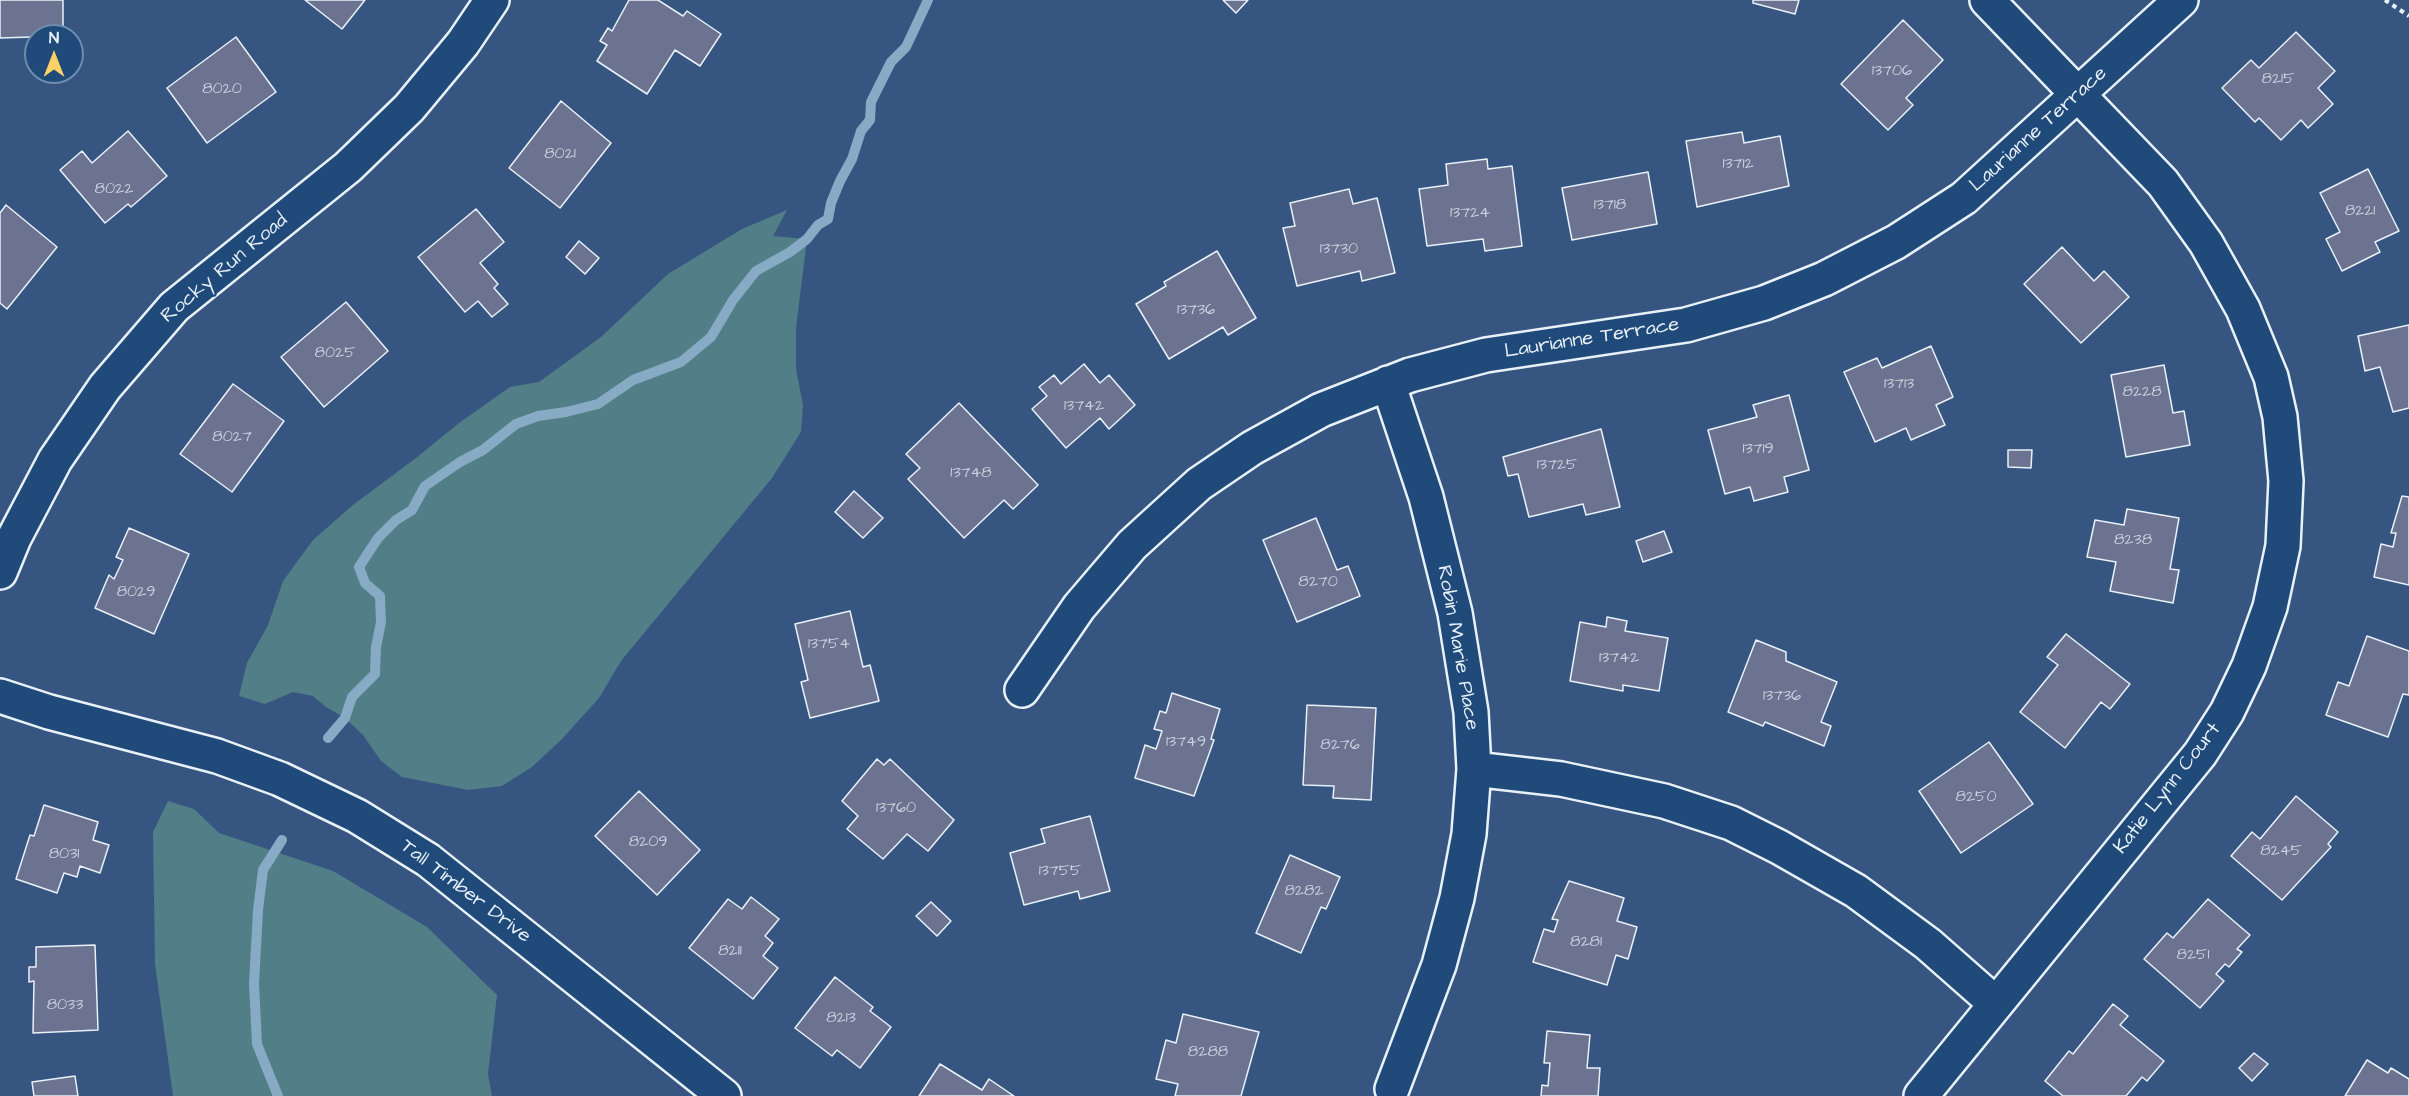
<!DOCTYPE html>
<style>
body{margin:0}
#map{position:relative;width:2409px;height:1096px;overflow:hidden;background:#365681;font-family:"Architects Daughter",sans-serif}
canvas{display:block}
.north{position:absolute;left:24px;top:24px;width:60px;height:60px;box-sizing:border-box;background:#1f4a7a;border:2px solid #6f8dac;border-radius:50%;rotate:0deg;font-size:16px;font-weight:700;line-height:24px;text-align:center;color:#e8f1f8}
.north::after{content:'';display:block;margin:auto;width:21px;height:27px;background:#ffd166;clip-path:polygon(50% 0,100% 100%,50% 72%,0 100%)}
</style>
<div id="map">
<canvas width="2409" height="1096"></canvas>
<div class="north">N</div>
</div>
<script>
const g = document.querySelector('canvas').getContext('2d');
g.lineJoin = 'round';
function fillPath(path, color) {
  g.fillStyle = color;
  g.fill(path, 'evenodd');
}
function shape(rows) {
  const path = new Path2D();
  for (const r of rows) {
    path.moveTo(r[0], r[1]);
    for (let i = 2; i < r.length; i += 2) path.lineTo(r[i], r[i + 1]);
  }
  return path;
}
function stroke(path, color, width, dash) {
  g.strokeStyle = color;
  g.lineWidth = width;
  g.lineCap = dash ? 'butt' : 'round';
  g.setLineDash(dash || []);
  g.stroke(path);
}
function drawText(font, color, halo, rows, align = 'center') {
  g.font = font + ' "Architects Daughter",sans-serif';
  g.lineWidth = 4.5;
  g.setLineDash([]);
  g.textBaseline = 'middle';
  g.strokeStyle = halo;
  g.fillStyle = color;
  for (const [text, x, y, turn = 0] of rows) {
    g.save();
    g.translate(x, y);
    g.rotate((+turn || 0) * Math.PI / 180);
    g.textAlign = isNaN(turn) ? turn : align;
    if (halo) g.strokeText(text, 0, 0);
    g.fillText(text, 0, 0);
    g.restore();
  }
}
fillPath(shape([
 [787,210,773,236,807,239,796,328,796,369,803,405,801,432,772,478,621,661,599,698,562,739,532,767,502,786,468,790,402,777,381,761,363,735,345,718,326,707,313,696,293,692,265,704,239,696,247,663,268,625,283,581,313,540,353,505,416,458,459,423,510,387,539,382,601,337,668,274,742,229],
 [168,801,194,809,219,833,333,871,427,927,497,995,488,1074,492,1096,173,1096,155,964,153,832]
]), '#527e87');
stroke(shape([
 [328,738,345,718,352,697,375,674,376,647,381,622,380,596,365,583,359,567,378,538,396,520,412,510,425,486,460,462,483,450,516,424,538,416,566,412,598,404,633,380,681,362,711,337,733,300,756,271,790,252,807,239,818,225,828,219,831,203,840,181,852,159,861,131,870,120,871,102,891,62,906,47,928,0],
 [278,1096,257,1044,254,984,258,910,263,870,282,840]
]), '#87aac5', 10);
const building = shape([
 [0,0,63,0,63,36,0,38,0,0],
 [305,0,365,0,342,29,305,0],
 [629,0,658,0,683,16,687,11,721,34,700,66,675,50,647,94,597,61,607,45,600,41,608,28,612,31,629,0],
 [1223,0,1248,0,1236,13,1223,0],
 [1753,0,1799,0,1795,14,1753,3,1753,0],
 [1903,20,1943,60,1906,98,1913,105,1888,130,1841,84,1903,20],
 [2296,32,2335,71,2318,88,2333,104,2308,128,2301,120,2281,140,2259,118,2255,122,2222,88,2251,60,2259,68,2296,32],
 [236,37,276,92,207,143,167,88,236,37],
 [561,101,611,143,560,208,509,168,561,101],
 [128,131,167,176,131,207,128,204,105,223,60,170,82,151,92,163,128,131],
 [1742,132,1744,143,1780,136,1789,186,1697,207,1686,141,1742,132],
 [1487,159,1488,169,1512,166,1522,246,1485,251,1483,239,1427,246,1419,189,1448,185,1446,164,1487,159],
 [2368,169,2399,231,2375,242,2380,252,2342,271,2326,239,2340,232,2320,193,2368,169],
 [1648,172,1657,224,1572,240,1562,188,1648,172],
 [1349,189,1353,204,1377,198,1395,273,1362,281,1360,271,1297,286,1283,228,1295,226,1290,203,1349,189],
 [6,205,57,247,7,309,0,303,0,213,6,205],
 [476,209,504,242,480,263,498,284,494,288,508,304,492,317,478,301,465,312,418,257,476,209],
 [579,241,599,258,585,274,566,257,579,241],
 [2062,247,2094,281,2104,271,2129,297,2081,343,2024,284,2062,247],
 [1217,251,1256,318,1228,335,1223,327,1169,359,1136,304,1166,286,1164,282,1217,251],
 [346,302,388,351,324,407,281,357,346,302],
 [2409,325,2409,408,2393,412,2380,367,2365,371,2358,336,2409,325],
 [1931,346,1953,397,1936,405,1945,425,1911,440,1906,428,1875,442,1844,372,1877,358,1882,368,1931,346],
 [1084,364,1100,383,1109,375,1135,405,1109,429,1100,418,1066,448,1032,409,1047,396,1039,387,1054,375,1061,384,1084,364],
 [2164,365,2173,413,2184,411,2190,445,2126,457,2111,375,2164,365],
 [233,384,284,421,232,492,180,454,233,384],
 [1789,395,1809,470,1784,477,1788,492,1754,501,1750,487,1725,494,1708,430,1757,417,1753,405,1789,395],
 [959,403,1038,485,1013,509,1004,500,964,538,908,479,920,468,906,454,959,403],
 [1601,429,1620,507,1586,515,1583,504,1529,517,1518,474,1508,476,1503,457,1601,429],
 [2008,450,2032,450,2031,468,2008,467,2008,450],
 [854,491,883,518,863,538,835,512,854,491],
 [2402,496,2409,497,2409,585,2374,577,2381,544,2393,547,2396,533,2391,533,2402,496],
 [2127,509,2179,518,2170,569,2179,570,2173,603,2110,591,2116,562,2087,557,2095,520,2124,525,2127,509],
 [1316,518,1337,570,1348,566,1360,596,1297,622,1263,540,1316,518],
 [129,528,189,554,154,634,95,608,109,575,114,579,123,560,116,557,129,528],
 [1664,531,1672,552,1643,562,1636,541,1664,531],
 [850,611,863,667,870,665,879,701,810,718,801,682,808,680,795,624,850,611],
 [1607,617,1627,621,1625,631,1668,638,1659,691,1623,685,1623,691,1570,681,1580,622,1606,627,1607,617],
 [2066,634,2130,684,2110,709,2101,702,2065,748,2020,712,2058,665,2047,657,2066,634],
 [2367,636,2409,651,2409,695,2403,694,2388,737,2326,715,2338,682,2349,686,2367,636],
 [1756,640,1786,652,1786,661,1837,682,1821,722,1831,726,1824,746,1765,722,1763,726,1728,712,1756,640],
 [1172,693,1220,709,1211,739,1214,740,1194,796,1135,778,1145,745,1156,749,1162,731,1154,729,1160,711,1166,713,1172,693],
 [1307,705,1376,708,1371,800,1333,798,1334,786,1303,785,1307,705],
 [1989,742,2033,804,1961,853,1919,791,1989,742],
 [877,759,884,765,890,759,954,820,928,851,907,834,883,859,847,829,858,816,842,801,877,759],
 [639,791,700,850,657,895,595,836,639,791],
 [2296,796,2338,832,2328,844,2331,847,2282,900,2231,856,2252,832,2260,839,2296,796],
 [44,805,98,822,93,840,109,845,100,873,80,866,77,877,64,873,57,893,16,879,30,835,34,836,44,805],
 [1090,816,1110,891,1080,899,1078,891,1024,905,1010,853,1045,843,1041,829,1090,816],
 [1290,855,1340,877,1326,909,1321,907,1301,953,1256,933,1290,855],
 [1569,881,1624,898,1617,921,1637,927,1628,959,1616,955,1607,985,1533,962,1544,929,1554,932,1558,920,1552,919,1569,881],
 [751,897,779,919,765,936,773,943,763,956,778,968,753,999,689,948,728,899,742,909,751,897],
 [2208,899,2250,935,2237,949,2242,952,2229,967,2225,964,2216,974,2224,981,2200,1008,2144,959,2167,933,2173,938,2208,899],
 [931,902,951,921,937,936,916,916,931,902],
 [95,945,98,1030,33,1033,34,981,29,982,29,967,36,967,36,947,95,945],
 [835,977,873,1007,870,1011,891,1027,860,1068,837,1050,832,1056,795,1028,835,977],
 [2113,1004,2128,1016,2120,1025,2164,1061,2147,1081,2142,1077,2126,1096,2063,1096,2045,1081,2069,1051,2073,1054,2113,1004],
 [1183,1014,1259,1032,1241,1096,1175,1096,1178,1084,1156,1079,1166,1040,1176,1043,1183,1014],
 [1547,1031,1590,1035,1587,1068,1600,1068,1598,1096,1541,1096,1542,1085,1548,1086,1550,1063,1544,1063,1547,1031],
 [2254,1053,2268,1064,2252,1081,2239,1068,2254,1053],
 [2367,1060,2388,1073,2391,1068,2409,1079,2409,1096,2345,1096,2367,1060],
 [940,1064,982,1090,989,1079,1014,1096,919,1096,940,1064],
 [75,1076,78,1096,34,1096,32,1082,75,1076]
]);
fillPath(building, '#6c7391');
stroke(building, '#e8f1f8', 1.5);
const street = shape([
 [1388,383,1426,497,1455,613,1471,712,1474,769,1469,834,1457,898,1439,965,1392,1089],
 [0,572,14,538,55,460,105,387,174,307,348,167,409,108,463,43,492,0],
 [1022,690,1079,607,1132,545,1199,484,1252,448,1321,410,1410,375,1486,355,1686,325,1764,303,1824,279,1896,242,1964,198,2181,0],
 [0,696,49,712,217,756,280,779,357,816,428,860,724,1096],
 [1474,769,1561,779,1664,801,1731,823,1779,847,1856,891,1928,944,1995,1003],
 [1921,1096,2200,754,2227,712,2249,666,2270,607,2283,546,2286,481,2280,417,2271,377,2243,309,2206,243,2163,183,1987,0]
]);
stroke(street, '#e8f1f8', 38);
stroke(shape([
 [2385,0,2409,16]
]), '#e8f1f8', 4, [4.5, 4.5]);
stroke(street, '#1f4a7a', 33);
drawText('16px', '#c9d2de', null, [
 ["13706",1892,72],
 ["8215",2278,80],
 ["8020",222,90],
 ["8021",560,155],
 ["13712",1738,165],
 ["8022",114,190],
 ["13718",1610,206],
 ["8221",2360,212],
 ["13724",1470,214],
 ["13730",1339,250],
 ["13736",1196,311],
 ["8025",335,354],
 ["13713",1899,385],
 ["8228",2142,393],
 ["13742",1084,407],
 ["8027",232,438],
 ["13719",1758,450],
 ["13725",1557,466],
 ["13748",971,474],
 ["8238",2133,541],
 ["8270",1318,583],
 ["8029",136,593],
 ["13754",829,645],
 ["13742",1619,659],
 ["13736",1782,697],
 ["13749",1186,743],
 ["8276",1340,746],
 ["8250",1976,798],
 ["13760",896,809],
 ["8209",648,843],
 ["8245",2281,852],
 ["8031",64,855],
 ["13755",1060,872],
 ["8282",1304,892],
 ["8281",1586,943],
 ["8211",730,952],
 ["8251",2193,956],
 ["8033",65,1006],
 ["8213",841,1019],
 ["8288",1208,1053]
]);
drawText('20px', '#e8f1f8', '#1f4a7a', [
 ["Laurianne Terrace",2039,130,-42],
 ["Rocky Run Road",225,269,-40],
 ["Laurianne Terrace",1592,339,-9],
 ["Robin Marie Place",1457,648,80],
 ["Katie Lynn Court",2168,789,-52],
 ["Tall Timber Drive",465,892,37]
]);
</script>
